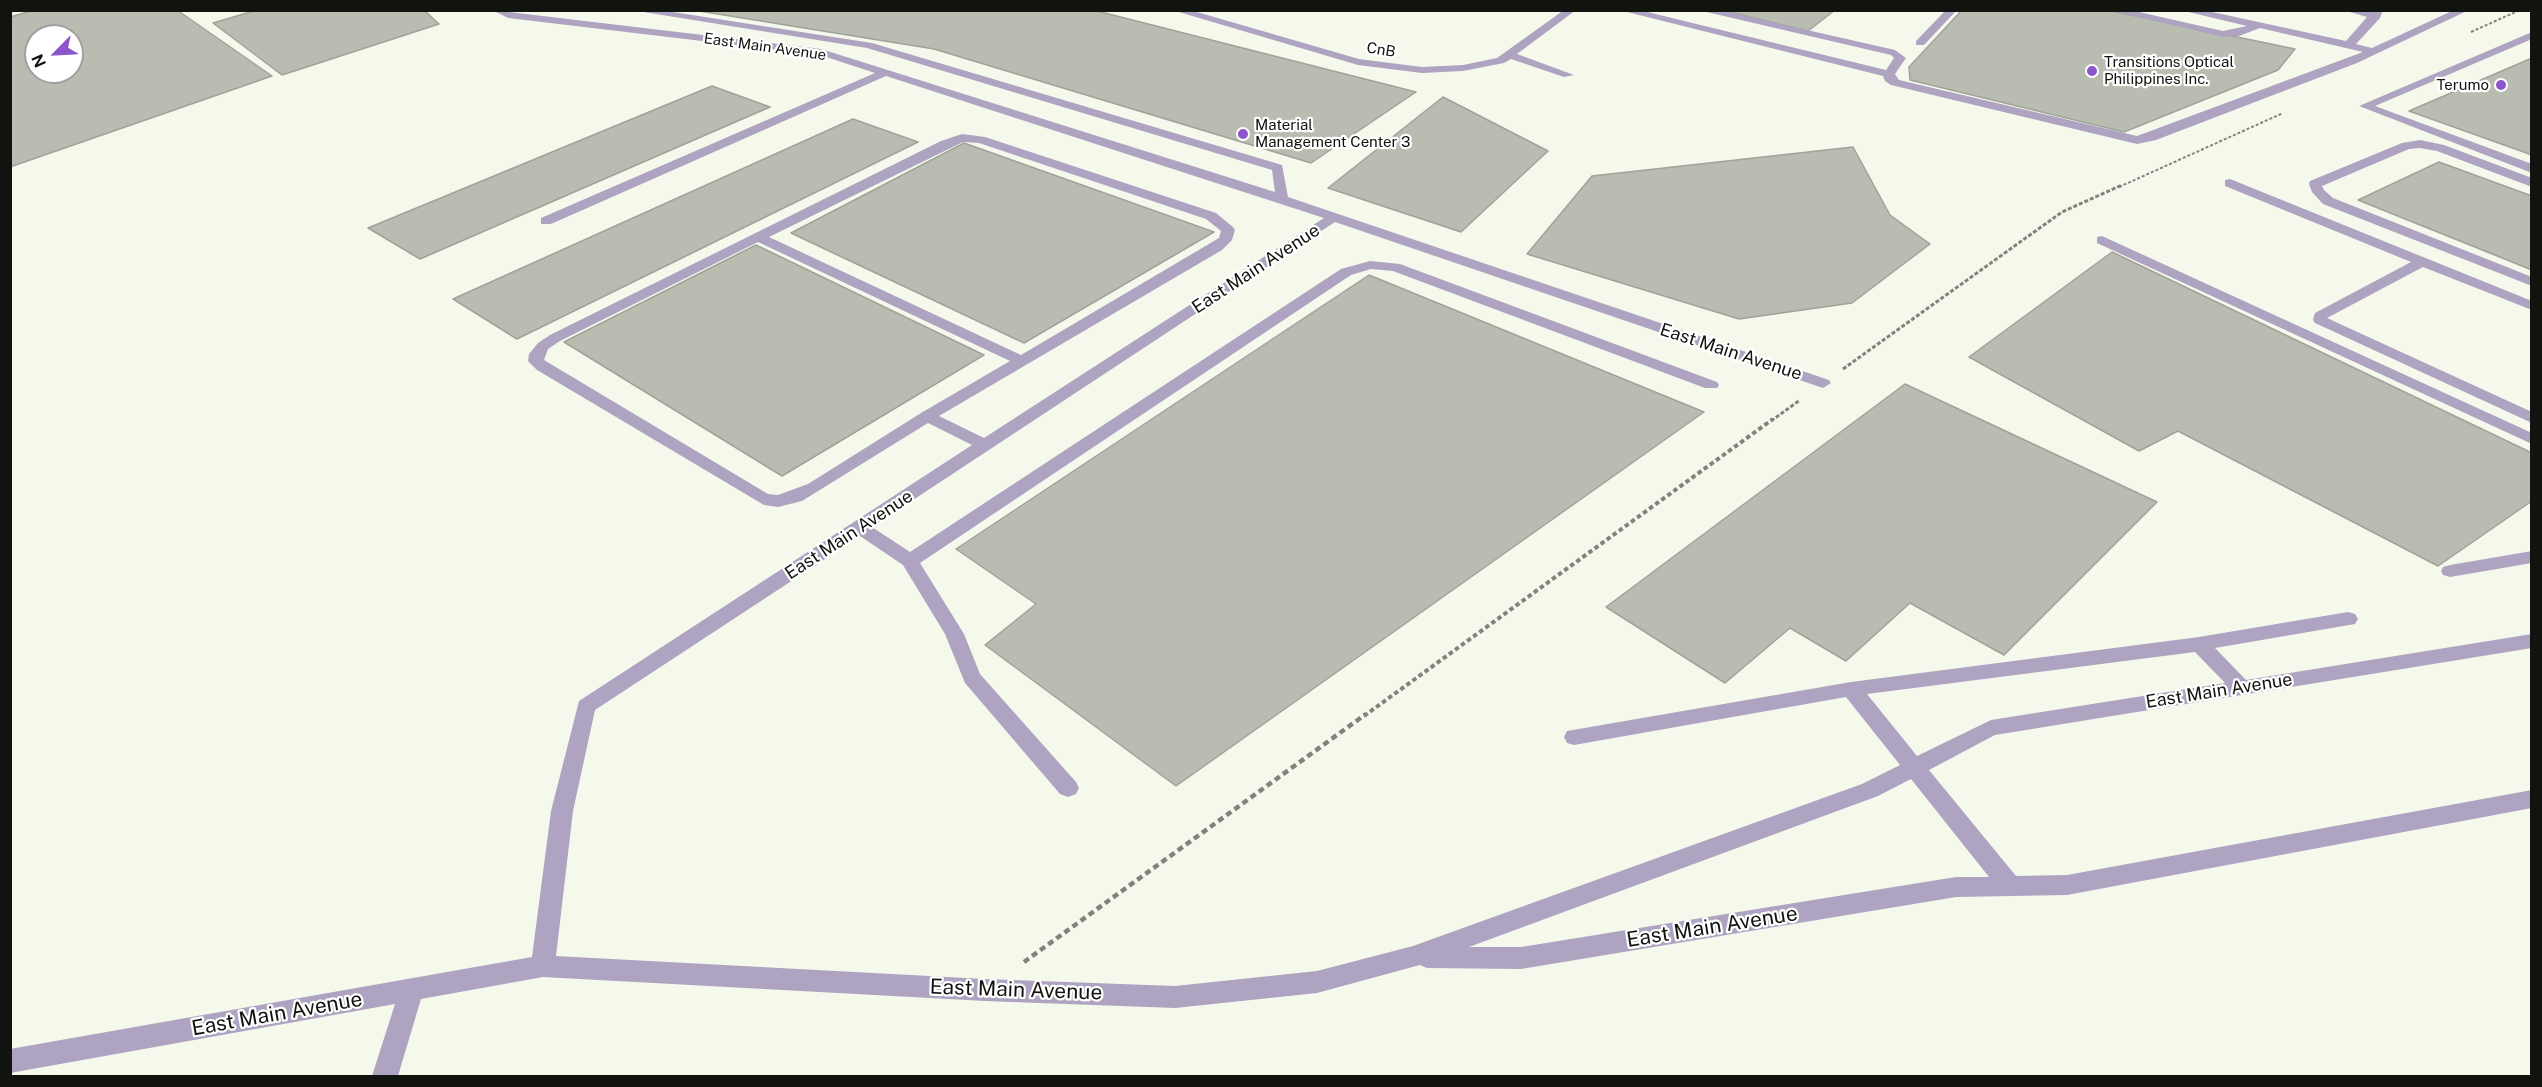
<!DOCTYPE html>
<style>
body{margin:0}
#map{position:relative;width:2542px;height:1087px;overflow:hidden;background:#f5f9ec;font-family:"Public Sans",sans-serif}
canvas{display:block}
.frame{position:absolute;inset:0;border:12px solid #11130e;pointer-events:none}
.north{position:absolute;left:24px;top:24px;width:60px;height:60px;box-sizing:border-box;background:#fff;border:2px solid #a0a19f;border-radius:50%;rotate:246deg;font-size:16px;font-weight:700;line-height:24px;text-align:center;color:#11130e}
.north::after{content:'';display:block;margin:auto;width:21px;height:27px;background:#8d55cc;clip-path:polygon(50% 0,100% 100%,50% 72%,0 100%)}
</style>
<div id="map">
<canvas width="2542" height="1087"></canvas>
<div class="frame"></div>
<div class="north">N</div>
</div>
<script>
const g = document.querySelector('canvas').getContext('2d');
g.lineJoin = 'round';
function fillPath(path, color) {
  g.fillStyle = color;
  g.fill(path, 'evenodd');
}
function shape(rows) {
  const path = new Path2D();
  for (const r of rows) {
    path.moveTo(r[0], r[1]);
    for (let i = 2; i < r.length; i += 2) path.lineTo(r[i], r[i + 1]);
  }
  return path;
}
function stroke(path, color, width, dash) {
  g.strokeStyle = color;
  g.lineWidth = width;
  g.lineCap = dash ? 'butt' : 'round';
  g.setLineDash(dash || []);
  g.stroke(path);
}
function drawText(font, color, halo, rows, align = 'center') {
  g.font = font + ' "Public Sans",sans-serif';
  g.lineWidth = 4.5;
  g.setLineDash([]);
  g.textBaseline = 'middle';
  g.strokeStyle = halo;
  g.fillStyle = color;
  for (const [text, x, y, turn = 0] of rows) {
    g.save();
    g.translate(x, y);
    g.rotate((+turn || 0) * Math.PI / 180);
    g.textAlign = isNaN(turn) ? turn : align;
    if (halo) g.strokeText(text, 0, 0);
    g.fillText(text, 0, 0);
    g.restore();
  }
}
const building = shape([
 [35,10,177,10,272,76,10,167,10,17,35,10],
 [36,36,72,36,72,72,36,72,36,36],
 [257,10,424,10,439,24,282,75,213,23,257,10],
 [693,10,1093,10,1416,92,1311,163,934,49,693,10],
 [1721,10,1835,10,1808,31,1721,10],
 [1962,10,2107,10,2295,49,2278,70,2124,132,1910,80,1909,67,1962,10],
 [2532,58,2532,155,2409,111,2532,58],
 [712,86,770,107,420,259,368,228,712,86],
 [1443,97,1548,151,1461,232,1328,188,1443,97],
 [853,119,918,142,517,339,453,299,853,119],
 [964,143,1214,232,1024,343,791,233,964,143],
 [1853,147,1890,215,1930,244,1852,303,1739,319,1527,254,1592,176,1853,147],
 [2439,162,2532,196,2532,270,2358,200,2439,162],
 [756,245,984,355,782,476,564,342,756,245],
 [2112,252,2532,453,2532,501,2438,566,2178,431,2139,451,1969,357,2112,252],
 [1369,275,1704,412,1176,786,985,645,1036,604,956,549,1369,275],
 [1905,384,2157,502,2004,655,1910,603,1846,661,1790,628,1725,683,1606,607,1905,384]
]);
fillPath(building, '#b9bdb1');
stroke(building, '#9fa398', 1.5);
stroke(shape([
 [2471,32,2520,10],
 [2119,187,2283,113]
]), '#81847b', 2, [3, 2]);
stroke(shape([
 [1843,369,2062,212,2122,185],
 [1771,421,1800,400]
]), '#81847b', 3, [4, 2]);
stroke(shape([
 [1364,716,1773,419]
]), '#81847b', 4, [4.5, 3]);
stroke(shape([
 [1024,962,1366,714]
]), '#81847b', 4.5, [6, 4]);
fillPath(shape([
 [10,10,17,10,10,14,10,10],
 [492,10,821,49,1275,192,1272,170,867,48,631,10,660,10,872,43,1282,165,1288,197,1829,380,1831,383,1823,388,1817,386,1335,222,872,527,910,552,1341,269,1370,261,1400,264,1717,382,1719,385,1717,388,1705,388,1393,271,1371,269,1351,275,920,563,964,634,980,674,1076,782,1079,788,1076,794,1068,797,1060,794,965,683,945,634,903,565,860,536,595,710,573,811,556,956,985,979,1175,986,1317,971,1413,946,1862,784,1900,765,1846,697,1574,745,1567,743,1564,737,1567,731,1851,682,2199,637,2348,612,2355,614,2358,619,2355,624,2215,648,2246,680,2532,634,2532,648,1995,735,1929,770,2016,876,2067,875,2532,790,2532,808,2067,895,1956,897,1521,969,1427,968,1420,965,1317,993,1175,1008,985,1001,543,977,421,999,398,1076,372,1076,395,1004,10,1073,10,1049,532,957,551,811,579,701,972,445,928,423,802,501,778,507,764,505,537,370,528,361,529,354,538,343,550,335,941,141,962,134,985,137,1216,213,1233,227,1235,230,1232,240,1222,250,939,416,984,438,1324,218,886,76,551,224,541,224,541,218,875,73,820,55,508,18,492,10],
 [963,142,979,143,1206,219,1221,231,1219,238,1021,355,769,237,963,142],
 [758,242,1010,361,921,413,808,484,778,495,768,494,544,360,548,349,560,341,758,242],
 [2195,652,2225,683,1991,720,1917,756,1867,694,2195,652],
 [1911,779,1989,877,1956,877,1521,947,1469,947,1878,796,1911,779],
 [1172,10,1190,10,1359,59,1422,67,1463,65,1497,58,1564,10,1576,10,1517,54,1574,75,1564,77,1511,59,1504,63,1463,71,1422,73,1358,65,1172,10],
 [1619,10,1639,10,1886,70,1894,58,1891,55,1698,10,1719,10,1895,50,1906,58,1895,74,1899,80,2137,136,2363,52,2260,28,2239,36,2223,37,2109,10,2130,10,2223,31,2247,26,2180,10,2203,10,2346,41,2367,17,2343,10,2383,10,2380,18,2356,44,2372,48,2454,10,2469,10,2357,63,2156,140,2137,144,1891,85,1885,81,1883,76,1619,10],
 [1946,10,1957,10,1924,45,1916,45,1916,41,1946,10],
 [2532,32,2532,39,2375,106,2532,164,2532,173,2359,106,2532,32],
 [2420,140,2444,145,2532,178,2532,187,2437,151,2420,148,2409,149,2322,186,2324,190,2333,198,2532,277,2532,286,2323,204,2312,192,2309,184,2310,181,2402,143,2420,140],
 [2230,179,2532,301,2532,310,2423,267,2327,318,2532,412,2532,423,2315,323,2313,320,2315,313,2411,262,2225,186,2225,180,2230,179],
 [2102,236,2532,433,2532,444,2097,243,2097,237,2102,236],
 [2532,551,2532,563,2450,577,2443,575,2441,571,2443,567,2450,565,2532,551]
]), '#afa3c2');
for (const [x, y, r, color] of [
 [2092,71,6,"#8d55cc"],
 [2501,85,6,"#8d55cc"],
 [1243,134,6,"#8d55cc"]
]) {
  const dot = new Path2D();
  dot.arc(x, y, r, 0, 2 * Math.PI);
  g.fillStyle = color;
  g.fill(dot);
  stroke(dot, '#fff', 2);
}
drawText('15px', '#11130e', '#fff', [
 ["East Main Avenue",765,47,8],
 ["CnB",1381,50,9]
]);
drawText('15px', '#11130e', '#fff', [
 ["Transitions Optical",2104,62],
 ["Philippines Inc.",2104,79],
 ["Terumo",2489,85,"right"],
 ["Material",1255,125],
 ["Management Center 3",1255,142]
], 'left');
drawText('18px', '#11130e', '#fff', [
 ["East Main Avenue",1256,269,-33],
 ["East Main Avenue",1731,352,18],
 ["East Main Avenue",849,535,-33],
 ["East Main Avenue",2219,691,-9]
]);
drawText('21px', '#11130e', '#fff', [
 ["East Main Avenue",1712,927,-9],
 ["East Main Avenue",1016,990,2],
 ["East Main Avenue",277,1014,-10]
]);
</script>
